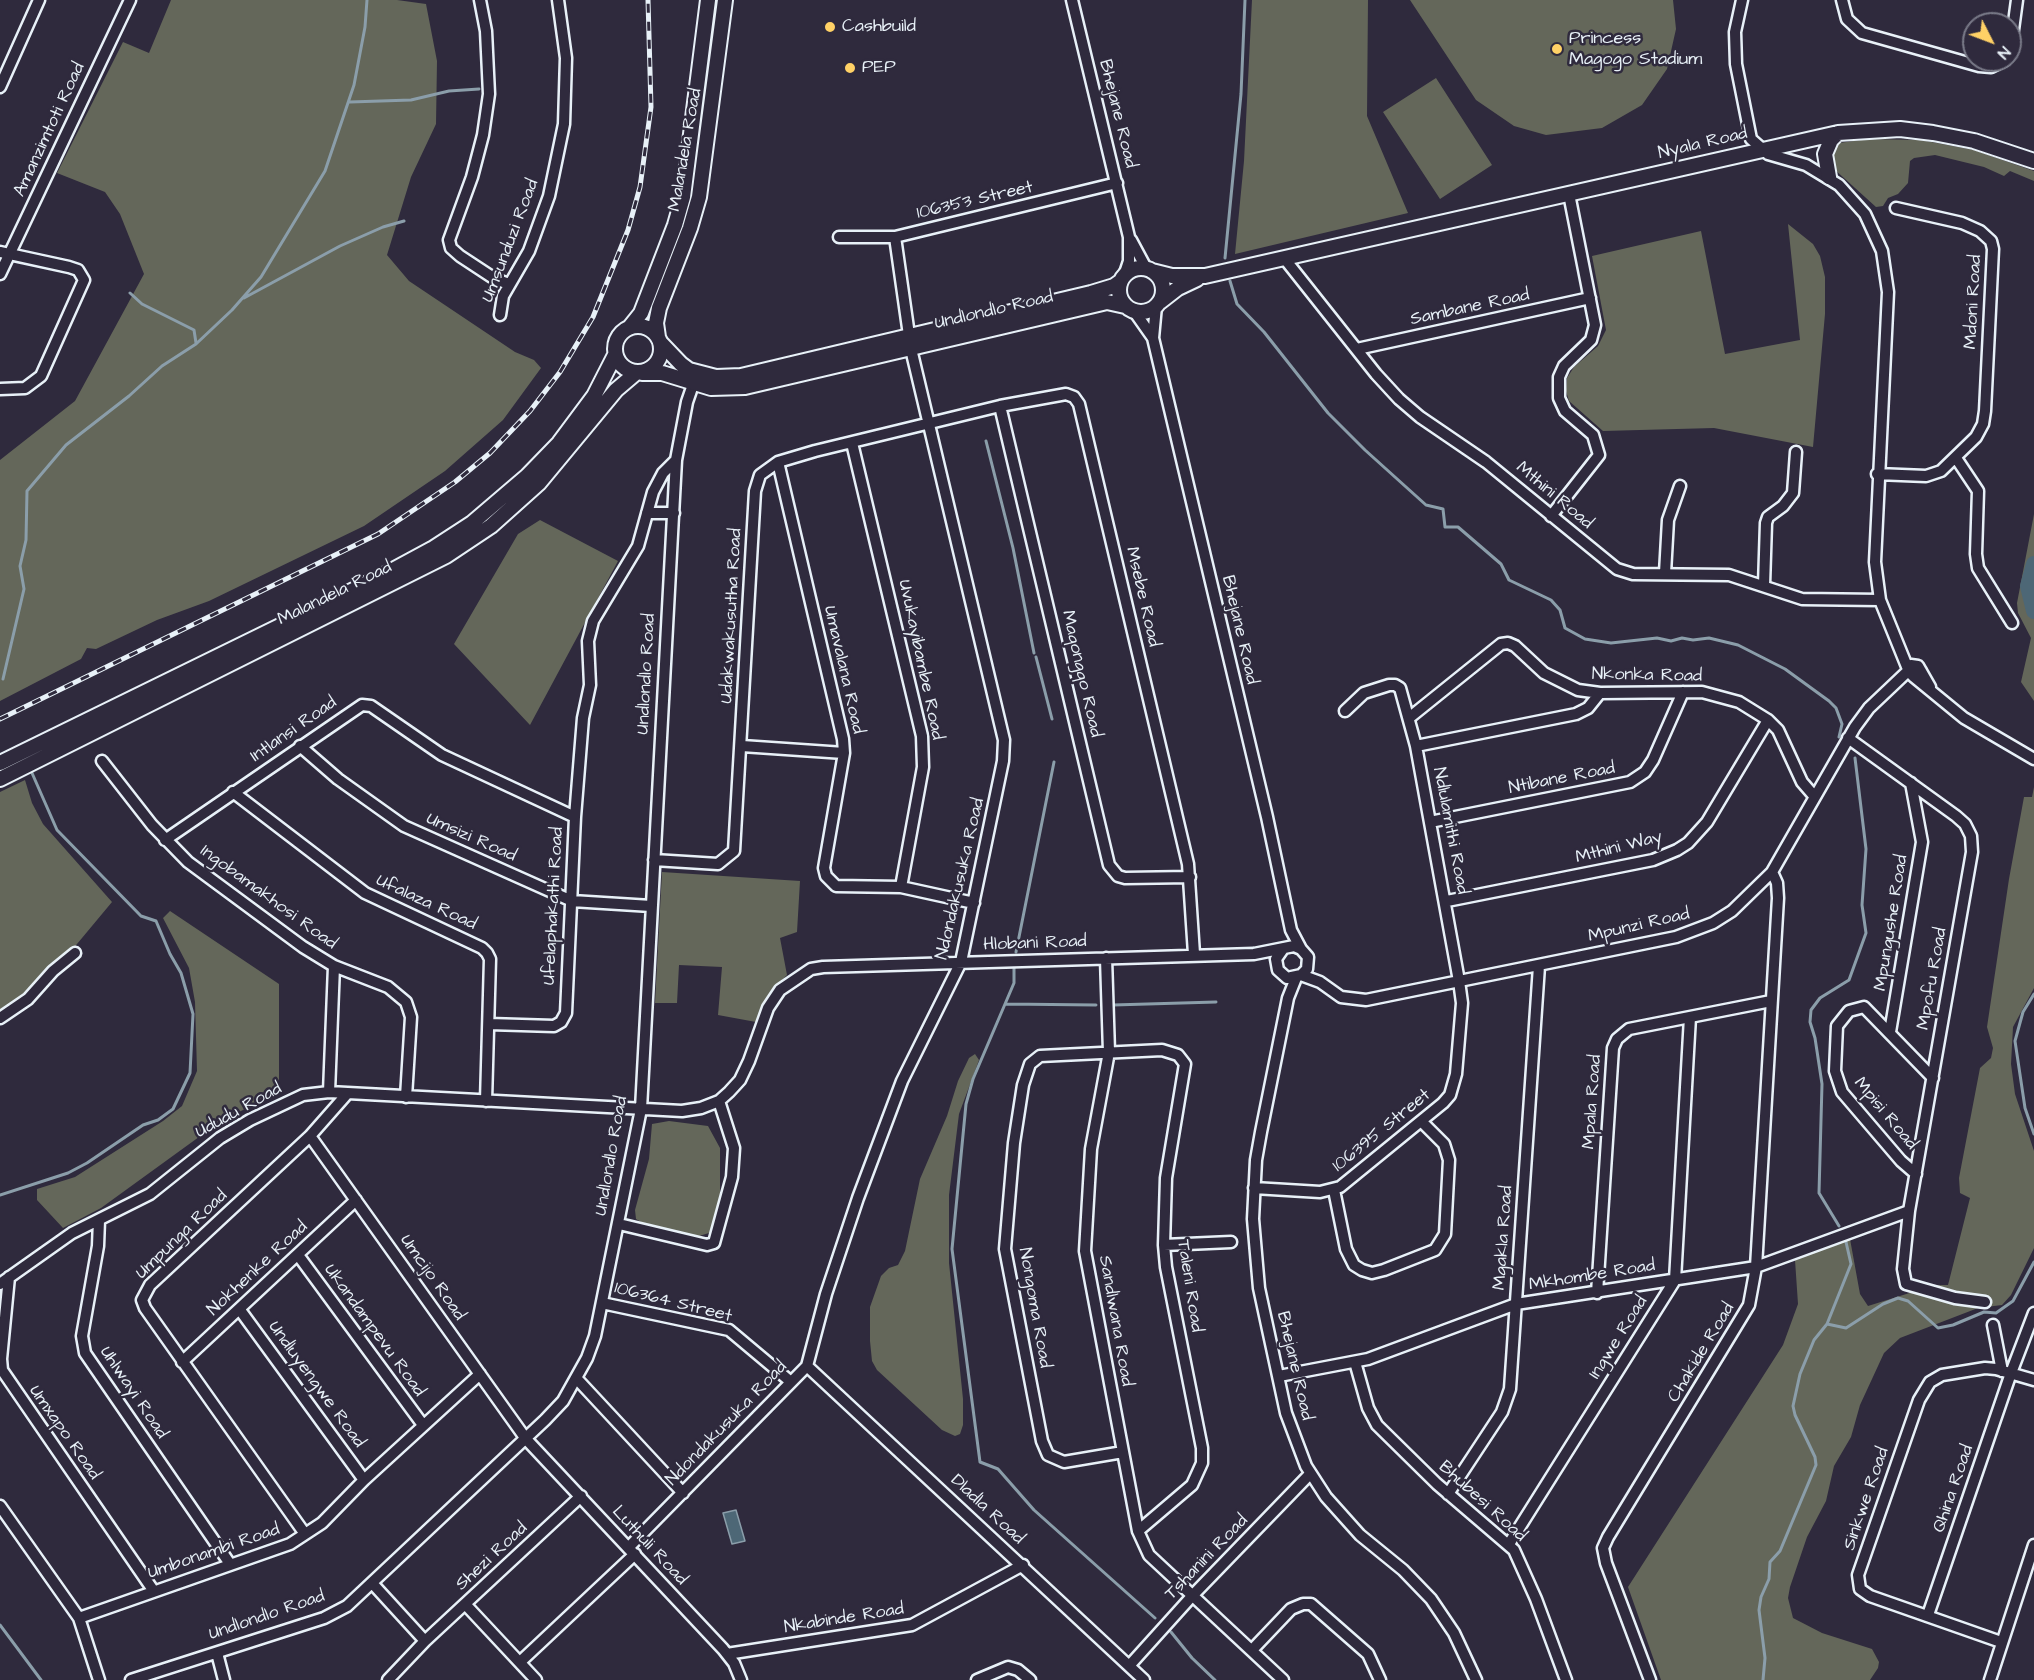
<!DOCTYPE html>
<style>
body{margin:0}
#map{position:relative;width:2034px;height:1680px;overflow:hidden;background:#2f2a3d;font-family:"Architects Daughter",sans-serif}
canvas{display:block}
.north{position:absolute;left:1962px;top:12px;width:60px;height:60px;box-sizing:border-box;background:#2f2a3d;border:2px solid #797a88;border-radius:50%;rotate:132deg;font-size:16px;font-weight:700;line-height:24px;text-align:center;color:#e8f1f8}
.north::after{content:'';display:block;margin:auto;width:21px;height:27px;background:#ffd166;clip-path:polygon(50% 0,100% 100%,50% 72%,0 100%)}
</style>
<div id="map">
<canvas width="2034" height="1680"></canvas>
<div class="north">N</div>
</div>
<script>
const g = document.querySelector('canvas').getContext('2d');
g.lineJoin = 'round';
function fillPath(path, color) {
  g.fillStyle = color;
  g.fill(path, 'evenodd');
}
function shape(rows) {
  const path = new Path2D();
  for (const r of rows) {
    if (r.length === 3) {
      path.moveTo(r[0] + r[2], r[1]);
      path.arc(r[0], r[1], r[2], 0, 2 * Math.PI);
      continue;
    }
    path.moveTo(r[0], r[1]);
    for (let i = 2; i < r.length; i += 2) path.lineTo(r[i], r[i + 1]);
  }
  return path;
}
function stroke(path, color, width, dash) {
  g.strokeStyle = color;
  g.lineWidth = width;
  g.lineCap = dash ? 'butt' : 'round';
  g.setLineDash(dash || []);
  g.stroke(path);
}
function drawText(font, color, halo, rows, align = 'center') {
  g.font = font + ' "Architects Daughter",sans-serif';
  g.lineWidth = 5;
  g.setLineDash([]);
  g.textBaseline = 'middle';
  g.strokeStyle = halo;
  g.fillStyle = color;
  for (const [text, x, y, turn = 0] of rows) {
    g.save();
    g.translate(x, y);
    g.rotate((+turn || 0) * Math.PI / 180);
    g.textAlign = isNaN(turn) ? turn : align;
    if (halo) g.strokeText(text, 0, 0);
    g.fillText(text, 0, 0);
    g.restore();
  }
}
fillPath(shape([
 [171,0,397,0,426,4,437,61,436,124,411,177,387,255,409,281,515,352,534,360,541,368,503,420,445,471,364,526,209,601,157,620,96,649,87,648,81,659,0,701,0,460,75,401,144,274,120,214,105,192,57,173,123,42,149,53],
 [1252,0,1368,0,1367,116,1408,213,1235,254,1244,161],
 [1410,0,1673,0,1676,29,1667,69,1642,105,1602,128,1546,135,1514,126,1476,100],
 [1436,78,1492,165,1440,199,1383,112],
 [1868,139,1921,140,1974,150,2034,171,2034,181,2010,171,2004,176,1984,167,1935,155,1914,158,1910,161,1908,183,1898,194,1888,198,1883,206,1876,207,1834,169,1831,153,1839,143],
 [1788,224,1813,244,1820,256,1825,277,1825,314,1813,447,1714,428,1603,431,1569,401,1566,391,1567,378,1574,367,1598,346,1606,330,1592,256,1701,231,1725,354,1800,340],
 [2034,514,2034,701,2021,682,2031,638,2018,613,2017,603],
 [540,520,618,561,530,725,454,644,518,534],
 [25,780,32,803,43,824,112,902,72,950,27,993,0,1013,0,792],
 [2034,787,2034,988,2013,1027,2011,1064,2015,1094,2034,1151,2034,1248,2011,1295,2002,1305,1978,1308,1900,1338,1884,1353,1860,1405,1851,1437,1834,1466,1826,1501,1807,1537,1790,1587,1788,1598,1793,1618,1822,1633,1872,1649,1879,1662,1878,1668,1870,1680,1661,1680,1628,1587,1783,1345,1798,1304,1795,1260,1850,1239,1860,1294,1868,1306,1935,1285,1948,1285,1970,1198,1960,1193,1959,1178,1980,1068,1991,1058,1993,1048,1987,1027,2009,879,2024,797,2032,797],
 [662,872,800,881,797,932,780,938,787,975,772,990,756,1022,718,1015,722,967,679,965,677,1003,655,1003],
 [170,911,279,984,279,1086,271,1096,221,1121,101,1208,63,1228,37,1200,37,1189,75,1177,163,1121,182,1106,197,1071,195,1002,189,968,163,918],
 [975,1054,979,1060,959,1114,949,1195,949,1263,963,1399,963,1425,960,1434,955,1436,942,1430,877,1370,872,1361,870,1341,870,1307,881,1276,889,1268,898,1265,905,1251,920,1179,947,1116,958,1081,969,1058],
 [669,1121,708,1126,720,1148,720,1194,715,1225,709,1233,699,1236,674,1234,649,1227,636,1219,635,1210,649,1159,652,1124]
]), '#64675a');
const water = shape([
 [736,1510,745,1541,732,1544,723,1513,736,1510]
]);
fillPath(water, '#4d6776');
stroke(water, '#8b9eaa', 1.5);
stroke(shape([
 [350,102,411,100,449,91,479,89],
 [1225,258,1241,94,1245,0],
 [1230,281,1237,304,1264,332,1328,413,1365,450,1426,505,1443,509,1445,527,1458,527,1501,564,1509,580,1551,600,1560,610,1565,628,1585,639,1611,643,1657,638,1671,641,1682,638,1693,640,1709,638,1738,645,1785,669,1829,701,1836,708,1842,724,1839,737],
 [130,293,142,304,194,330,196,343],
 [244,298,340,246,383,227,404,221],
 [986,441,1013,548,1034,653],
 [2029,598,2034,596],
 [1036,657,1052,719],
 [3,679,24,589,20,566,26,540,27,491,66,445,129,396,162,366,196,344,232,310,261,277,325,171,354,85,365,27,367,0],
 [1016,952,1054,762],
 [1014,968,1014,983,973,1079,966,1104,952,1249,980,1462,998,1469,1034,1510,1155,1618],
 [2034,994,2023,1012,2015,1041,2025,1108,2034,1134],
 [1006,1004,1096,1005],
 [1113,1005,1216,1002],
 [0,1195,68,1173,87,1163,143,1125,158,1120,173,1109,190,1073,193,1014,181,973,170,954,156,921,141,916,57,830,32,773],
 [1839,1226,1819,1193,1822,1084,1815,1038,1810,1022,1811,1010,1820,998,1849,980,1866,933,1862,905,1866,849,1855,758],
 [1827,1324,1851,1264,1846,1242],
 [0,1625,41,1680],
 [1171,1632,1192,1658,1215,1680],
 [1763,1680,1765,1658,1759,1610,1761,1597,1769,1579,1770,1562,1780,1551,1816,1465,1815,1457,1795,1415,1793,1406,1800,1374,1814,1340,1827,1324,1846,1328,1883,1304,1898,1298,1908,1301,1938,1328,1953,1325,1984,1312,1996,1313,2013,1301,2034,1262]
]), '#8b9eaa', 3);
stroke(shape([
 [2034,564,2028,586,2034,611]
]), '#4d6776', 16);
const minor = shape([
 [480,0,486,31,489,94,483,135,472,177,449,240,451,248,460,256,495,279,509,284],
 [1072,0,1129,237,1129,261,1124,276],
 [1742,0,1735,32,1736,64,1751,139,1768,154,1806,165,1839,185,1865,214,1882,251,1888,292,1875,562,1880,600,1908,669],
 [1842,0,1847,19,1862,33,1979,66,1991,67,2005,60],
 [2010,52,2017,0],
 [0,87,39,0],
 [839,237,895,237,1117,183],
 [1131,240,1146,268],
 [0,252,69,267,78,270,84,280,41,376,25,388,0,389],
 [1284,258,1376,374,1399,399,1420,417,1486,462,1617,569,1633,574,1729,575,1802,599,1880,600],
 [0,274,130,0],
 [1156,306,1153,338,1267,817,1291,930,1301,949],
 [1134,311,1153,338],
 [500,315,503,296,529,251,549,196,564,124,566,58,558,0],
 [1357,349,1590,298],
 [1000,406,1109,865,1118,876,1125,878,1190,877],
 [852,443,922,736,923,767,901,887],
 [1956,458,1978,491,1976,554,1978,568,2012,623],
 [778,462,843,739,844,753,824,868,826,876,836,886,901,887,974,903],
 [1877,474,1926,476,1941,471,1976,437,1983,424,1985,411,1993,249,1991,241,1980,231,1962,223,1896,208],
 [647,513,674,513],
 [1551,516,1599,455,1593,435,1565,411,1559,398,1559,377,1564,366,1591,340,1595,325,1569,194],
 [1665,573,1668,520,1680,486],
 [1764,585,1766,523,1768,517,1783,506,1793,493,1796,452],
 [1921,671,1914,677,1908,671,1911,665,1918,666,1930,687],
 [1914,677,1964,718,2034,759],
 [1409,718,1501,644,1508,643,1515,646,1544,673,1578,690,1600,693,1702,692,1739,702,1768,720,1778,730,1802,782,1815,797],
 [1848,738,1956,816,1965,824,1971,836,1972,852,1909,1211,1903,1269,1906,1284,1955,1298,1985,1302],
 [300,746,338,779,404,826,572,901,651,906],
 [742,746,844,753],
 [1416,746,1576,714,1588,708,1600,693],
 [102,761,152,825,188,862,303,947,334,966,329,1092],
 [233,792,365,893,482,948,487,953,490,959,486,1101],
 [1430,822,1630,782,1645,772,1653,760,1683,692],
 [165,840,362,705,371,706,442,755,575,817],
 [654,860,718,864,734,851,755,491,760,475,778,462,815,451,1000,406,1066,394,1074,397,1079,404,1188,864,1194,954],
 [1447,901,1653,860,1677,850,1688,843,1707,822,1768,720],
 [1106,958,1109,1052,1091,1149,1085,1251,1138,1531,1149,1555,1283,1680],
 [334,966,388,987,406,1002,411,1017,406,1097],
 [1301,975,1320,982,1341,997,1366,1000,1676,937,1713,923,1732,911,1772,872,1855,727,1869,708,1908,671],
 [1296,978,1288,998,1261,1132,1256,1160,1253,1219,1259,1288,1286,1413,1306,1466,1326,1497,1360,1535,1403,1570,1431,1599,1454,1633,1476,1680],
 [0,1018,28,999,53,971,75,953],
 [489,1024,554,1026,561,1022,566,1013,575,817,583,718,590,685,588,641,593,621,638,546,653,492,663,473,676,460],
 [1890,1032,1922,842,1911,783],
 [310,1136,526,1439,723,1649,734,1663,741,1680],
 [1916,1174,1901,1161,1842,1092,1835,1071,1837,1026,1849,1011,1864,1007,1933,1078],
 [1254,1188,1320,1192,1340,1187,1443,1103,1450,1095,1456,1074,1462,1003,1459,981,1416,746,1400,688,1395,685,1389,685,1364,693,1345,711],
 [1334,1190,1346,1249,1354,1265,1362,1270,1372,1273,1384,1270,1435,1250,1445,1234,1449,1160,1444,1144,1422,1122],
 [99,1220,98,1246,82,1336,85,1353,230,1564],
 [619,1224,707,1245,714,1243,732,1177,734,1148,719,1101],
 [1164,1245,1231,1242],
 [298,1255,423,1425],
 [9,1277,1,1359,2,1370,153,1590],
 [0,1284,72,1233,150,1194,220,1138,250,1120,303,1095,329,1092,682,1111,701,1108,719,1101,729,1092,740,1080,749,1061,768,1008,780,990,811,969,823,967,1254,954,1294,946,1301,949,1308,957,1307,969,1301,975,1287,978,1278,970,1276,959,1283,949],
 [1597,1293,1613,1048,1617,1039,1629,1029,1771,1001],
 [602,1303,729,1330,791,1382],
 [240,1310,364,1480],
 [1993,1325,2002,1371],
 [182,1362,356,1200],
 [1355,1362,1368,1408,1377,1425,1437,1484,1514,1550,1536,1599,1566,1680],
 [807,1366,1144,1680],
 [1279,1376,1368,1359,1516,1304,1756,1267,1909,1211],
 [577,1379,683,1493],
 [1123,1452,1064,1462,1048,1455,1042,1441,1005,1249,1014,1143,1023,1085,1030,1064,1040,1056,1162,1050,1178,1055,1185,1064,1166,1178,1164,1245,1166,1267,1202,1448,1202,1463,1192,1485,1138,1531],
 [1448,1494,1502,1412,1510,1389,1539,966],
 [0,1506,79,1618,99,1680],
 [305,1534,145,1308,142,1300,150,1285,310,1136,347,1094],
 [1509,1544,1675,1280,1690,1017],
 [628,1548,807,1366,826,1294,858,1198,902,1081,961,962,1003,761,1004,740,911,349,895,237],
 [372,1583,425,1641],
 [465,1604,536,1680],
 [1928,1615,2011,1373,2034,1313],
 [79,1618,290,1544,322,1523,364,1480,480,1374],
 [2001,1642,1870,1596,1860,1589,1858,1575,1919,1400,1930,1382,1942,1375,1985,1368,1996,1369,2034,1380],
 [1252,1650,1291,1609,1303,1604,1311,1604,1368,1654,1380,1680],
 [217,1653,224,1680],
 [727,1654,912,1625,1023,1565],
 [520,1662,635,1554],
 [1129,1666,1193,1595,1310,1474],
 [131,1680,324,1618,347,1606,545,1420,563,1401,587,1358,595,1336,641,1109,676,460,687,402,696,376],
 [388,1680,425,1641,581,1496],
 [977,1680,1008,1667,1018,1670,1030,1680],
 [1650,1680,1606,1563,1603,1548,1608,1537,1749,1305,1756,1267,1778,898,1777,883,1772,872],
 [1990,1680,2034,1545]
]);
const major = shape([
 [1829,177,1825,154,1831,140,1838,133],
 [1141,290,22],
 [1152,271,1172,276,1205,276,1838,133,1900,129,1933,133,1974,141,2034,161],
 [1160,302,1178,288,1197,279],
 [638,349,23],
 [629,328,641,313,675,225,683,197,708,0],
 [658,337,656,323,659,308,690,228,699,197,725,0],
 [660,342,681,364,689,370,716,377,741,376,1091,293,1114,286,1121,281],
 [642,373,662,373,711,388,745,387,1107,302,1125,306],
 [0,763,382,576,432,549,472,523,527,476,559,443,594,396,615,355],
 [0,779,446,556,491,526,539,483,616,390,636,373]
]);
stroke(minor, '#e8f1f8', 15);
stroke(major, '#e8f1f8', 18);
stroke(minor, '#2f2a3d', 10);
stroke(major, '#2f2a3d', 14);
const rail = shape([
 [0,719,378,534,455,482,490,453,530,411,560,372,593,317,628,230,640,187,651,107,648,0]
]);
stroke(rail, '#e8f1f8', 5);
stroke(rail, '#2f2a3d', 3, [9]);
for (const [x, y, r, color] of [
 [830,27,6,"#ffd166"],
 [1557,49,6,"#ffd166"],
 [850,68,6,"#ffd166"]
]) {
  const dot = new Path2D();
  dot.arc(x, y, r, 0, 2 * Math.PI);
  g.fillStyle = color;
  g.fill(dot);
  stroke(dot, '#2f2a3d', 2);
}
drawText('18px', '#e8f1f8', '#2f2a3d', [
 ["Cashbuild",842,27],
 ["Princess",1569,39],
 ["Magogo Stadium",1569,60],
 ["PEP",862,68]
], 'left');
drawText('18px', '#e8f1f8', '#2f2a3d', [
 ["Bhejane Road",1117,114,76],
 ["Amanzimtoti Road",50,130,-65],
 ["Nyala Road",1703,144,-13],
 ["Malandela Road",686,150,-80],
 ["106353 Street",975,201,-13],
 ["Umsunduzi Road",511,241,-69],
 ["Mdoni Road",1974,302,-87],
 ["Sambane Road",1470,308,-12],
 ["Undlondlo Road",994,311,-13],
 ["Mthini Road",1554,496,40],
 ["Malandela Road",335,594,-26],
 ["Msebe Road",1142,597,77],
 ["Udakwakusutha Road",732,616,-87],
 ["Bhejane Road",1239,630,77],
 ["Uvukayibambe Road",920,660,78],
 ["Umavalana Road",843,670,77],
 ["Undlondlo Road",647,674,-87],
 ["Maqongqo Road",1081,674,77],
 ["Nkonka Road",1647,676,1],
 ["Intlansi Road",294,730,-35],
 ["Ntibane Road",1562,779,-11],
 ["Ndlulamithi Road",1450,831,79],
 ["Umsizi Road",471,838,24],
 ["Mthini Way",1619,848,-14],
 ["Ndondakusuka Road",961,879,-77],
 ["Ingobamakhosi Road",268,898,36],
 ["Ufalaza Road",426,903,25],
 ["Ufelaphakathi Road",554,906,-87],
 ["Mpungushe Road",1892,923,-81],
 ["Mpunzi Road",1639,926,-13],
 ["Hlobani Road",1035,944,-2],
 ["Mpofu Road",1933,979,-80],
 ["Mpala Road",1593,1102,-86],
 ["Ududu Road",239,1111,-29],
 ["Mpisi Road",1885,1114,50],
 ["106395 Street",1382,1131,-39],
 ["Undlondlo Road",612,1156,-80],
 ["Umpunga Road",182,1235,-44],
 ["Mgakla Road",1504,1238,-86],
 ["Nokhenke Road",258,1269,-43],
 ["Mkhombe Road",1592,1276,-9],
 ["Umcijo Road",432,1278,55],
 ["Taleni Road",1189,1286,81],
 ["106364 Street",673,1303,14],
 ["Nongoma Road",1034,1308,80],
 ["Sandlwana Road",1115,1321,80],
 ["Ukandampevu Road",374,1331,54],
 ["Ingwe Road",1619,1338,-58],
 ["Chakide Road",1702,1353,-59],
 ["Bhejane Road",1294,1366,77],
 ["Undluyengwe Road",316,1385,54],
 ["Uhlwayi Road",133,1393,56],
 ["Ndondakusuka Road",727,1424,-46],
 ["Umxapo Road",64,1433,55],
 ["Qhina Road",1954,1489,-71],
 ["Sinkwe Road",1867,1499,-71],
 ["Bhubesi Road",1482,1502,42],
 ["Dladla Road",987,1510,43],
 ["Luthuli Road",649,1546,47],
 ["Umbonambi Road",214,1552,-19],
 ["Shezi Road",492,1557,-43],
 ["Tshanini Road",1207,1558,-46],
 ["Undlondlo Road",267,1616,-19],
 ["Nkabinde Road",844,1619,-9]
]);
</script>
